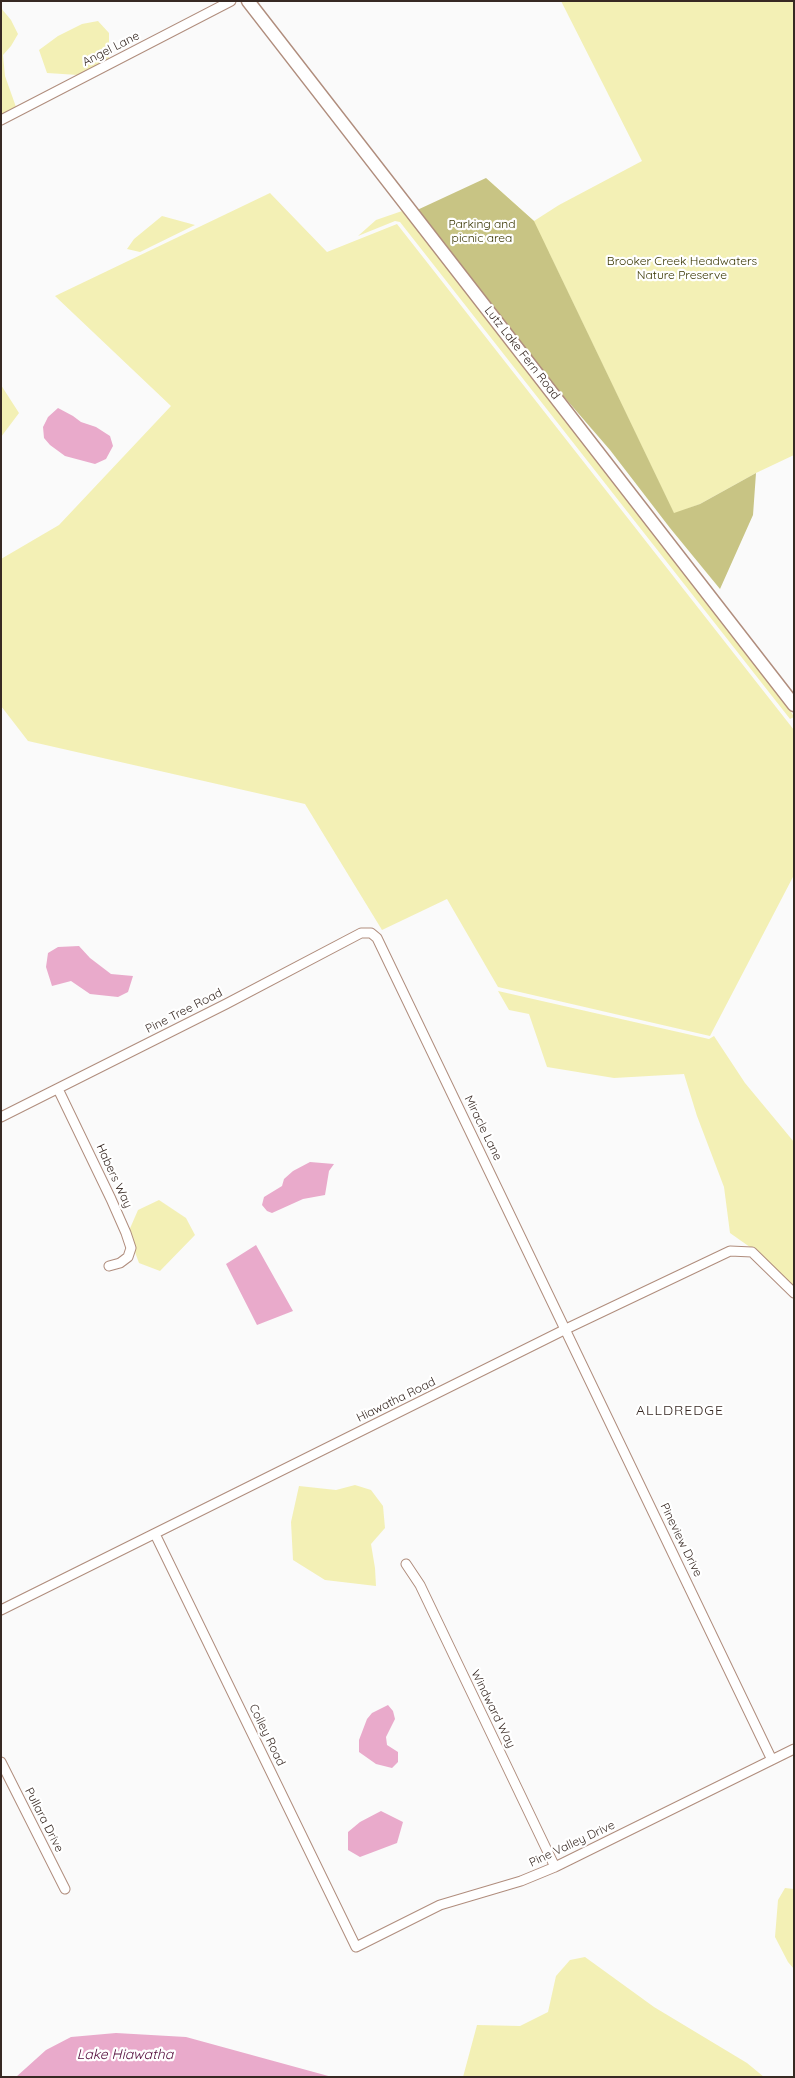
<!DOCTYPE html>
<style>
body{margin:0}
#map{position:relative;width:795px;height:2078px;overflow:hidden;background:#fafafa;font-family:Quicksand,sans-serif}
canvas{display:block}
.frame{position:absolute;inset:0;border:2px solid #372923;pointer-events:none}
</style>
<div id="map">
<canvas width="795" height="2078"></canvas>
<div class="frame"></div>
</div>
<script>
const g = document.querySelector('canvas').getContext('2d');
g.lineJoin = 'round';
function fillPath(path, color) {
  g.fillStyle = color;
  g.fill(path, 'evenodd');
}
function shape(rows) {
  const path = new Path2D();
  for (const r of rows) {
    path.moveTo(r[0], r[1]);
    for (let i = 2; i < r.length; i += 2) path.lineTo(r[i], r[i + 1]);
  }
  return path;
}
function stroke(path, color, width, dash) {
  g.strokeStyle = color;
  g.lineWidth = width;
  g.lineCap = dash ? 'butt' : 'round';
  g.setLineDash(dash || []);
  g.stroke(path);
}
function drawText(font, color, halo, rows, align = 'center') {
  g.font = font + ' Quicksand,sans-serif';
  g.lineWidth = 4.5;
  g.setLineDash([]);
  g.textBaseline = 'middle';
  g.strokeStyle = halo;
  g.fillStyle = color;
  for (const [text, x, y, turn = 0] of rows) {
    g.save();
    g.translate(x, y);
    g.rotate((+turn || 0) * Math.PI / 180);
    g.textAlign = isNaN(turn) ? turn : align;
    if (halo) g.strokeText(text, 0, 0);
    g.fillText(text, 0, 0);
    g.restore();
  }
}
fillPath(shape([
 [561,1,794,1,794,455,756,473,700,504,674,514,549,253,486,178,534,221,559,205,642,161],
 [1,8,11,20,18,34,11,46,3,55,5,76,16,107,1,115],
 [98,21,109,33,109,60,78,75,47,73,39,50,58,36,82,24],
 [270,193,327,252,397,224,794,730,794,875,710,1036,498,987,447,899,382,930,305,804,28,741,1,706,1,559,59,525,171,406,55,296],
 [405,210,785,701,794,717,790,719,400,222,395,221,358,236,376,220],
 [162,216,195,225,140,252,127,249,134,239],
 [1,385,19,413,1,437],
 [498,991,709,1039,714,1036,745,1083,794,1142,794,1287,764,1257,730,1233,724,1187,697,1116,684,1074,614,1078,547,1067,529,1014,509,1010],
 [159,1200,186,1218,195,1235,160,1271,139,1263,128,1233,138,1210],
 [355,1485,371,1490,383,1506,385,1528,371,1544,375,1568,376,1586,325,1580,293,1560,291,1522,299,1486,336,1490],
 [785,1888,794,1889,794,1969,788,1962,775,1937,778,1900],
 [585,1957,654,2007,747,2063,764,2077,463,2077,477,2025,520,2026,548,2012,556,1976,570,1960]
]), '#f3f0b5');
fillPath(shape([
 [486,178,534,221,674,513,700,504,756,473,753,515,720,589,670,528,610,450,546,376,415,211]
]), '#c8c484');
fillPath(shape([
 [58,408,73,416,81,422,96,427,110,436,113,446,106,459,95,464,65,456,50,445,44,438,43,427,48,417],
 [79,946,90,958,111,974,133,976,128,992,118,997,90,994,71,981,52,986,46,967,48,953,58,947],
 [310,1162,334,1164,329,1171,325,1195,303,1199,272,1213,267,1211,262,1205,264,1197,282,1186,284,1179,293,1171],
 [256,1245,293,1311,257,1325,226,1264],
 [388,1705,393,1711,395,1719,386,1737,387,1745,398,1752,398,1762,392,1768,376,1764,359,1752,359,1740,367,1719,372,1713],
 [381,1811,403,1822,397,1843,360,1857,348,1850,348,1832,360,1822],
 [116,2033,186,2037,332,2077,16,2077,46,2050,71,2037]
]), '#e9aacb');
const street = shape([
 [1,120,231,1],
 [58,1089,111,1199,126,1233,131,1248,128,1257,120,1263,109,1266],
 [1,1117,226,1004,361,933,371,933,377,938,772,1760],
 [155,1534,356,1947,440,1905,521,1881,555,1867,794,1749],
 [406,1564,420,1585,555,1867],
 [1,1610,566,1329,730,1251,752,1252,794,1293],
 [1,1762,65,1889]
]);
const secondary = shape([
 [248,1,794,705]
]);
stroke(street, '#b08d7d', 11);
stroke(secondary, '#b08d7d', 15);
stroke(street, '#fff', 9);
stroke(secondary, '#fff', 12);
drawText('12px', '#372923', '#fff', [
 ["Angel Lane",111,49,-27],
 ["Lutz Lake Fern Road",522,353,52],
 ["Pine Tree Road",184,1011,-27],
 ["Miracle Lane",483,1128,64],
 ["Habers Way",114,1176,65],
 ["Hiawatha Road",396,1400,-26],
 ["Pineview Drive",681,1540,64],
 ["Windward Way",493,1709,64],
 ["Colley Road",267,1735,64],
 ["Pullara Drive",44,1820,63],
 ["Pine Valley Drive",572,1844,-25]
]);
drawText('12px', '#383500', '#fff', [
 ["Parking and",482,224],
 ["picnic area",482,238],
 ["Brooker Creek Headwaters",682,261],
 ["Nature Preserve",682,275]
]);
g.letterSpacing = '1px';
drawText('14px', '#372923', '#fff', [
 ["ALLDREDGE",680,1411]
]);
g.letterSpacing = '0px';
drawText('italic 14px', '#530a3a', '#fff', [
 ["Lake Hiawatha",125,2055]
]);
</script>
